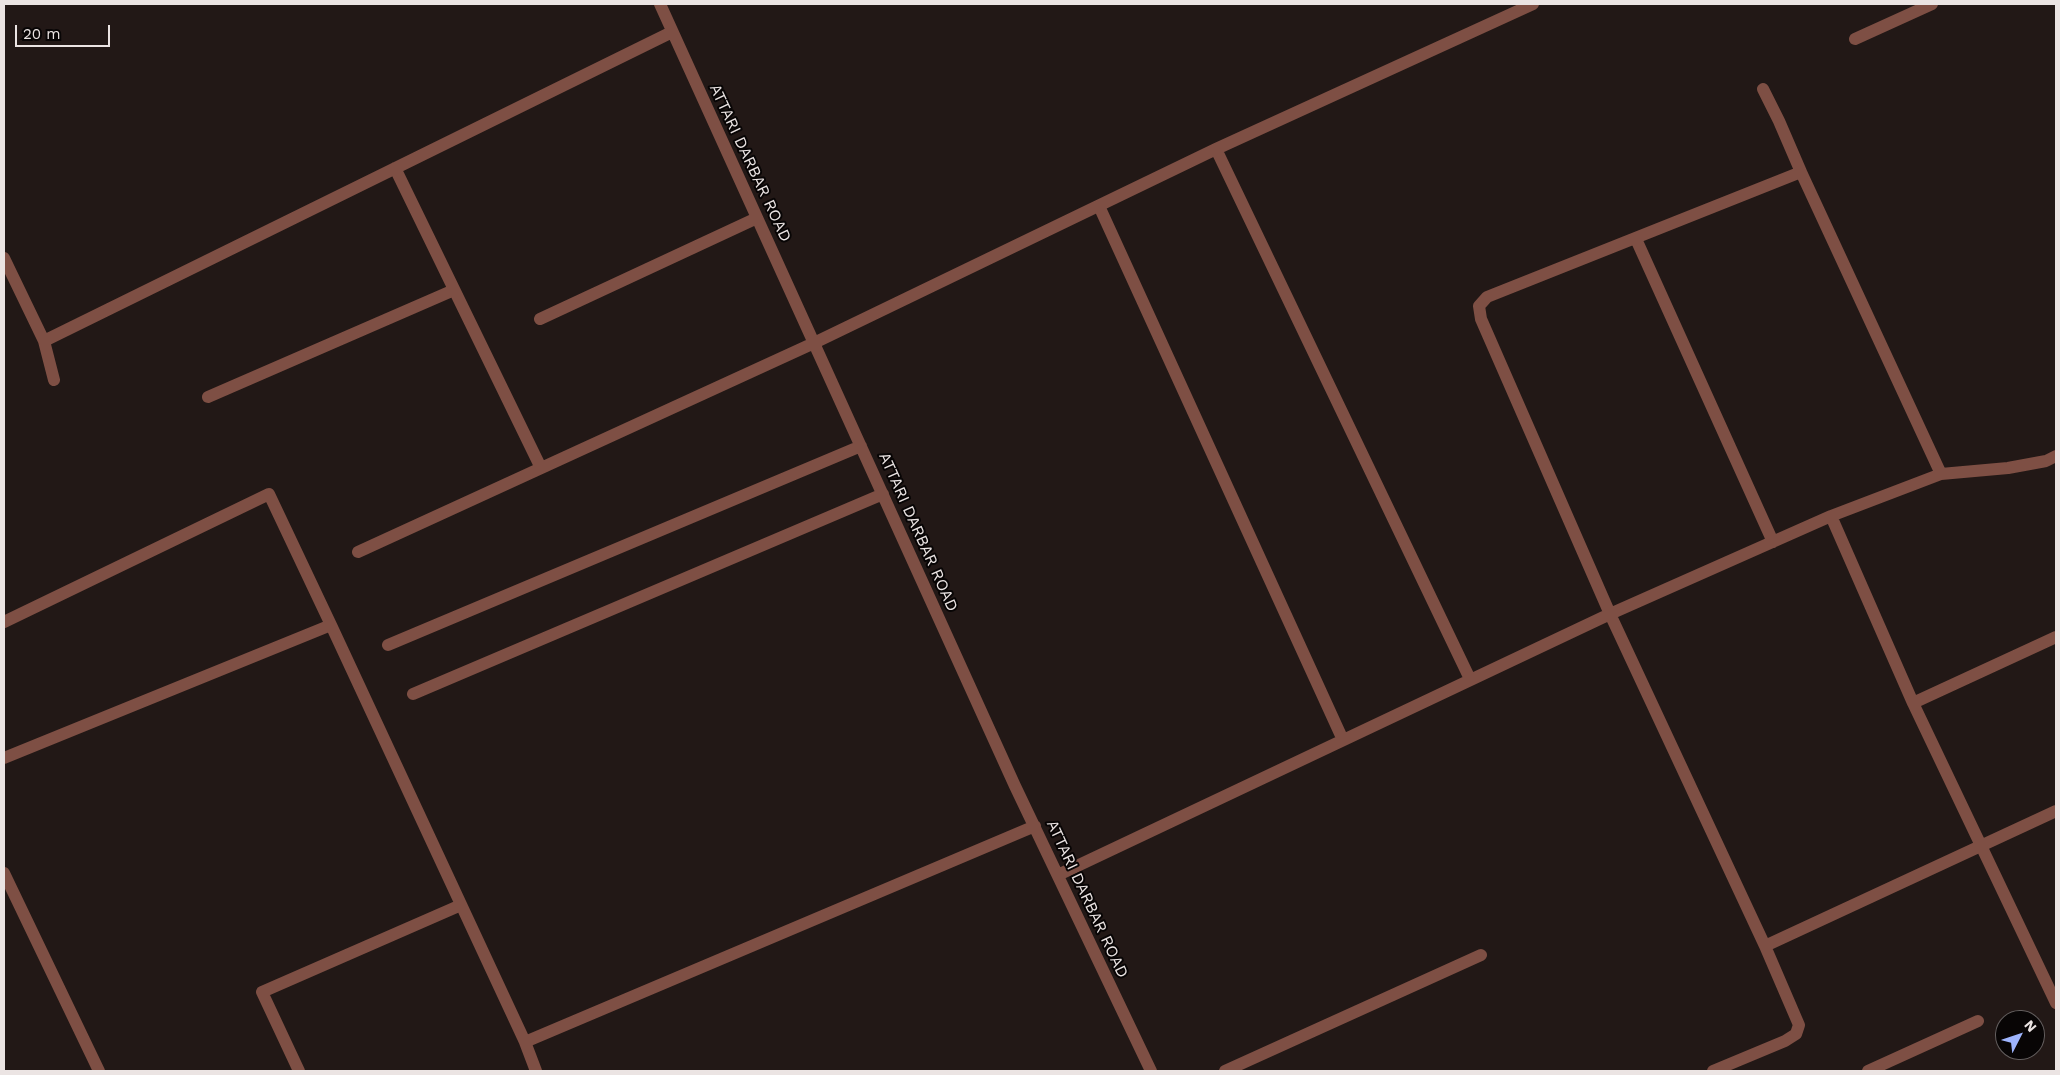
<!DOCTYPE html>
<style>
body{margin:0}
#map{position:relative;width:2060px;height:1075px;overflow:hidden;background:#221816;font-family:"Work Sans",sans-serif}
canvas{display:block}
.frame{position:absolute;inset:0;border:5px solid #ebe4e3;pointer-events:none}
.north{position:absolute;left:1995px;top:1010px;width:50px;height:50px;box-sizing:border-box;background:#080505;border:1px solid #635e5e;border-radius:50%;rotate:49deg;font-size:14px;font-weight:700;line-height:20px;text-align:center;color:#ebe4e3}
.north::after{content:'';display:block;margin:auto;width:18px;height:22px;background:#9eb4fd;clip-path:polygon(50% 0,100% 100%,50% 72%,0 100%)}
.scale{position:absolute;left:15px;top:25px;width:95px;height:22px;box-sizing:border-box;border:2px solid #ebe4e3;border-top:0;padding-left:6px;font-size:15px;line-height:18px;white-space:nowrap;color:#ebe4e3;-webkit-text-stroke:4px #080505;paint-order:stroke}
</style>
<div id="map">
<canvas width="2060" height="1075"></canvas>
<div class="frame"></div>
<div class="north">N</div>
<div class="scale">20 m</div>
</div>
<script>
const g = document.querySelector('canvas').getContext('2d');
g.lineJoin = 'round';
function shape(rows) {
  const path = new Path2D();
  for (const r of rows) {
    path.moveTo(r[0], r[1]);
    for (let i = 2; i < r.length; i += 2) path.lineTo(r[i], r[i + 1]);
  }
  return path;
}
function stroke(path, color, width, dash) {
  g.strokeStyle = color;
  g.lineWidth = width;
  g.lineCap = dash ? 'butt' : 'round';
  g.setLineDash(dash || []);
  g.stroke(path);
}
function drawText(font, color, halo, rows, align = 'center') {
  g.font = font + ' "Work Sans",sans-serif';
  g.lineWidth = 4;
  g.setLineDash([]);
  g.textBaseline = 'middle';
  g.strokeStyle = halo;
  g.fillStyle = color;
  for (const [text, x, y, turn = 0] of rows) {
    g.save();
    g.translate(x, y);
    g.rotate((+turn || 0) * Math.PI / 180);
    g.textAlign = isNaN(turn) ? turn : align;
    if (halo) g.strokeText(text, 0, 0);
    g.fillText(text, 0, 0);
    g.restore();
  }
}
stroke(shape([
 [660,4,1015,786,1151,1071],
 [1855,39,1932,4],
 [1216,149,1470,679],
 [395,168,541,468],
 [1801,172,1941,474],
 [1099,206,1343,740],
 [1636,239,1773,542],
 [4,258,44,341],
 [540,319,757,218],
 [54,380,44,341,672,32],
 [208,397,454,290],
 [1831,516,1913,703,2056,637],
 [358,552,814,343,1216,149,1533,4],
 [4,622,269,494,331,625],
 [388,645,861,446],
 [413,694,883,494],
 [1913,703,2056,1003],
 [4,758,331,625,525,1042,536,1071],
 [4,873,99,1071],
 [1058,875,1610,614,1831,516,1941,474,2008,468,2046,461,2056,456],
 [1765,946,2056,811],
 [525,1042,1035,826],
 [299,1071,262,992,461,905],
 [1225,1071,1481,955],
 [1713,1071,1785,1041,1796,1034,1799,1025,1765,946,1610,614,1481,319,1479,306,1487,297,1801,172,1779,121,1763,89],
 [1868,1071,1978,1021]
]), '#7e4f44', 12);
drawText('16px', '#ebe4e3', '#080505', [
 ["ATTARI DARBAR ROAD",750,163,65],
 ["ATTARI DARBAR ROAD",918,532,66],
 ["ATTARI DARBAR ROAD",1087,899,65]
]);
</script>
